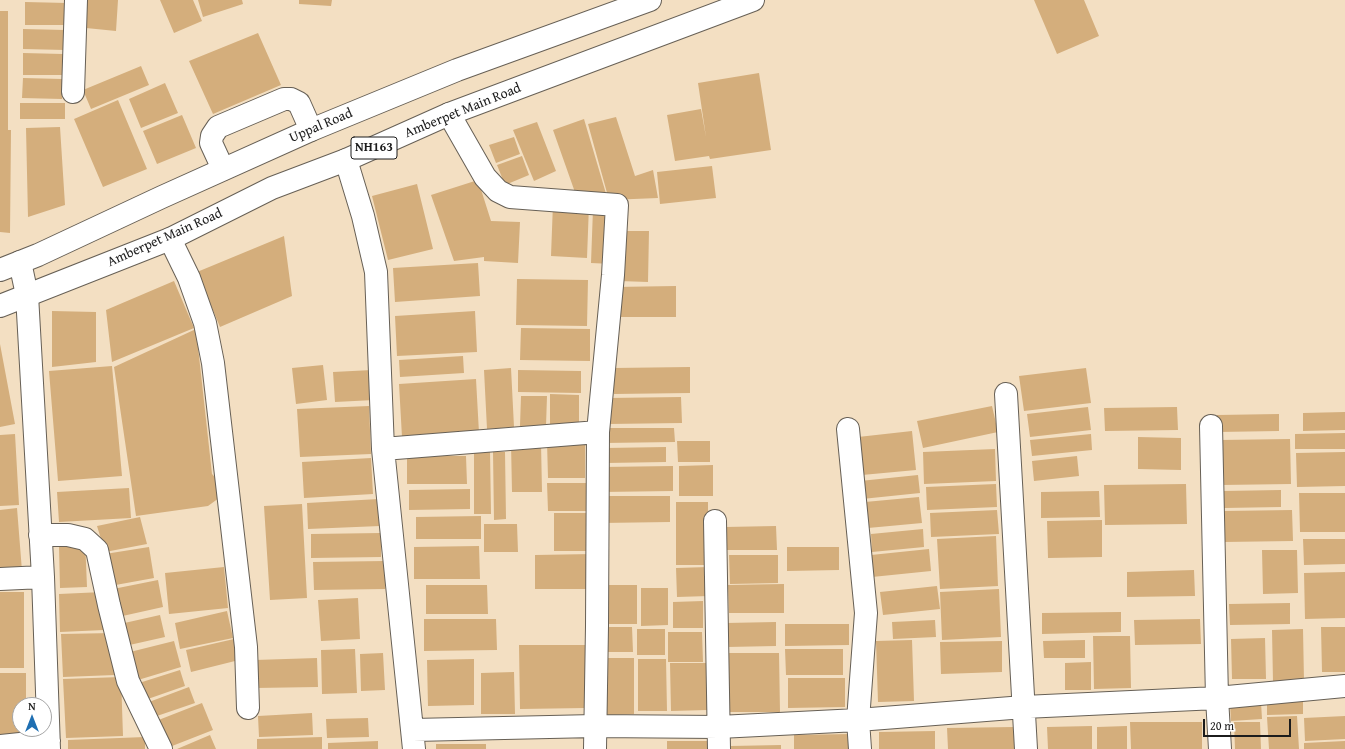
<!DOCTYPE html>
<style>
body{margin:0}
#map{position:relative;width:1345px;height:749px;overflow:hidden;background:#f3dfc2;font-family:"Gentium Book Plus",serif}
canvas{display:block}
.north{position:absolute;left:12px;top:697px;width:40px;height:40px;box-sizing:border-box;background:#fff;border:1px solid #a4a4a4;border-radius:50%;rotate:0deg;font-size:11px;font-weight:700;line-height:16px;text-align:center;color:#1c1c1c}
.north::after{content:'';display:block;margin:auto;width:14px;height:18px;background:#1f6fb2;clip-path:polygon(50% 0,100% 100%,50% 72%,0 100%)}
.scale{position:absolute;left:1203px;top:719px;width:88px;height:18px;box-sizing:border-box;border:2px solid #1c1c1c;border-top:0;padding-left:5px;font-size:12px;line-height:14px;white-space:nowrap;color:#1c1c1c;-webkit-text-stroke:3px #fff;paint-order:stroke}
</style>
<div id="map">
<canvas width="1345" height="749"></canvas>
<div class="north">N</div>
<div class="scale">20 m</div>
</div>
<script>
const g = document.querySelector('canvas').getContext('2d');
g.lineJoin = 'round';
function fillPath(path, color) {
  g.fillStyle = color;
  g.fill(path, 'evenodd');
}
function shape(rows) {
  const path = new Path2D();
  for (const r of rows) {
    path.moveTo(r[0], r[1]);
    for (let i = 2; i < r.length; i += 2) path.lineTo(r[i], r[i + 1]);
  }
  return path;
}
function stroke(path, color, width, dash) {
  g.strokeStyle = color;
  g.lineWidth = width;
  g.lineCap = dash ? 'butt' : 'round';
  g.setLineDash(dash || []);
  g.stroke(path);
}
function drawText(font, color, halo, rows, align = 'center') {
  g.font = font + ' "Gentium Book Plus",serif';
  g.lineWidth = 3;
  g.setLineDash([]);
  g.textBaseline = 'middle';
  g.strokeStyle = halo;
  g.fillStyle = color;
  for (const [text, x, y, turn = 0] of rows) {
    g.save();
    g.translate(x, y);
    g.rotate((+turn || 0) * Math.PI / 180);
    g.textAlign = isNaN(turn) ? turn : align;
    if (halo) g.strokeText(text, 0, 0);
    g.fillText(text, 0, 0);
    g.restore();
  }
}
fillPath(shape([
 [79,0,118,0,116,31,76,27],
 [160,0,193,0,202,21,174,33],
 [198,0,242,0,243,4,203,17],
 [299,0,332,0,331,6,299,4],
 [1034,0,1084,0,1099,36,1057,54],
 [25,2,67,3,66,25,25,25],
 [0,11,8,11,8,130,11,130,10,233,0,232],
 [23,29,65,30,65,50,23,49],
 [258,33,281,85,213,114,189,61],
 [23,53,63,54,62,75,23,75],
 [141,66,149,85,91,109,83,90],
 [759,73,771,150,710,159,709,156,675,161,667,115,701,109,706,137,698,83],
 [23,78,62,79,62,99,22,98],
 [165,83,178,113,141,128,129,99],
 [118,100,147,169,103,187,74,119],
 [20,103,65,103,65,119,20,119],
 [182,115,196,148,157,164,143,131],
 [616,117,635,176,653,170,658,198,609,200,588,124],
 [584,119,607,197,577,198,553,130],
 [537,122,556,171,534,181,513,130],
 [60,127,65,205,28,217,26,128],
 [514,137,520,154,496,163,489,145],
 [522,156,529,175,505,185,497,165],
 [712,166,716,198,660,204,657,172],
 [478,180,491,221,520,222,518,263,484,261,484,257,454,261,431,195],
 [417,184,433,249,388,260,372,196],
 [553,203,589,205,587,258,551,256],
 [593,209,614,210,612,264,591,263],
 [619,231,649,231,648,282,619,281],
 [284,236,292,296,220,327,197,272],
 [478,263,480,296,395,302,393,268],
 [517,279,588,280,587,326,516,325],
 [174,281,194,328,112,362,106,310],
 [676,286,676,317,614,317,614,287],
 [52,311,96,312,96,362,52,367],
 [475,311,477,352,397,356,395,316],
 [521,328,590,329,590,361,520,360],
 [196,329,212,474,224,487,219,498,208,506,136,516,114,367],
 [0,344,15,424,0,427],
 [463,356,464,373,400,377,399,360],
 [323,365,327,400,296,404,292,368],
 [112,366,122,476,58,481,49,371],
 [690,367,690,393,614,394,614,368],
 [511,368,514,427,487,429,484,370],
 [1086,368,1091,403,1024,411,1019,376],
 [372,370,374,400,335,402,333,372],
 [518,370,581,371,581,393,518,392],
 [476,379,479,433,402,437,399,384],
 [550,394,579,395,579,429,550,428],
 [521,396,547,396,546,426,520,426],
 [681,397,682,423,608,424,608,398],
 [369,406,371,454,300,457,297,409],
 [992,406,998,432,923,448,917,421],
 [1088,407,1091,430,1030,437,1027,414],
 [1177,407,1178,430,1105,431,1104,408],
 [1345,412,1345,430,1303,431,1303,413],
 [1279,414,1279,431,1217,432,1217,415],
 [603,428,674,428,675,442,604,443],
 [912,431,916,470,862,475,858,437],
 [1345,433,1345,449,1295,449,1295,434],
 [15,434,19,505,0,506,0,435],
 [1091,434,1092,450,1032,456,1030,440],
 [1138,437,1181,438,1181,470,1138,469],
 [1290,439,1291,484,1221,485,1220,440],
 [677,441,710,441,710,462,678,462],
 [547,442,585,442,585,478,548,478],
 [511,443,541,443,542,492,512,492],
 [666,447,666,462,606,463,606,448],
 [995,449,996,481,924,484,923,452],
 [490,451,491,514,474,514,474,452],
 [493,452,505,452,506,519,494,520],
 [1345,452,1345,486,1297,487,1296,453],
 [407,456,466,456,467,484,407,484],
 [1077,456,1079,476,1034,481,1032,461],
 [371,458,373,494,304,498,302,462],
 [713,465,713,496,679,496,679,466],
 [673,466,673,491,602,492,602,467],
 [918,475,920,493,862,499,860,481],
 [547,483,588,483,588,511,548,511],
 [996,484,997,507,927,510,926,487],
 [1186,484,1187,524,1105,525,1104,485],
 [129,488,131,518,59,522,57,492],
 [470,489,470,509,409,510,409,490],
 [1281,490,1281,507,1224,508,1223,491],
 [1099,491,1100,517,1041,518,1041,492],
 [1299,493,1345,493,1345,532,1300,532],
 [601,496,670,496,670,522,601,523],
 [919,497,922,523,868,528,865,502],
 [379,499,380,526,308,529,307,503],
 [676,502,708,502,708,565,676,565],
 [302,504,307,598,270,600,264,506],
 [17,508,22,571,0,573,0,510],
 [997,510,999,534,931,537,930,513],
 [1292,510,1293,541,1224,542,1223,511],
 [554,513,590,513,590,551,554,551],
 [481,516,481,539,416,539,416,517],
 [140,517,147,544,105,552,97,526],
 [1102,520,1102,557,1048,558,1047,521],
 [484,524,517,524,518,552,484,552],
 [776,526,777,550,725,550,725,527],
 [923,529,924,547,872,552,871,534],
 [381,533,381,557,311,558,311,534],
 [996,536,998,586,940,589,937,539],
 [85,539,87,587,60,588,59,546],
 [1303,539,1345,539,1345,564,1304,565],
 [479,546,480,579,414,579,414,547],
 [149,547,154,578,110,586,105,554],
 [787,547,839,547,839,570,787,571],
 [929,549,931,571,872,577,871,555],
 [1262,550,1297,550,1298,593,1263,594],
 [593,554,593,589,535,589,535,555],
 [729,555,778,555,778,583,730,584],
 [385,561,385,589,314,590,313,562],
 [224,567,228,608,169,614,165,573],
 [709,567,709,596,677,597,676,568],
 [1194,570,1195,596,1127,597,1127,572],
 [1345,572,1345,618,1305,619,1304,573],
 [158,580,163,607,118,617,113,589],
 [784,584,784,613,729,613,728,585],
 [426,585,487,585,488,614,426,614],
 [609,585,637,585,637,624,609,624],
 [937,586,940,609,883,615,880,592],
 [641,588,668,588,668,625,641,626],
 [999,589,1001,637,942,640,940,592],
 [0,592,24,592,24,668,0,668],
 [103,592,104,630,60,632,59,594],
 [358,598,360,639,321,641,318,600],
 [703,601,703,628,673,628,673,602],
 [1290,603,1290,624,1230,625,1229,604],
 [227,611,233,638,180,649,175,623],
 [1121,612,1121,632,1042,634,1042,613],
 [160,615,165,637,125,646,120,624],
 [424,619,496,619,497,650,424,651],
 [1200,619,1201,644,1135,645,1134,620],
 [935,620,936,637,893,639,892,622],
 [776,622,776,646,727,647,726,623],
 [785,624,849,624,849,645,785,646],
 [605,627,632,627,633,652,605,652],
 [1321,627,1345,627,1345,672,1322,672],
 [637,629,665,629,665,655,637,655],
 [1303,629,1304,681,1273,682,1272,630],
 [668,632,702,632,703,662,668,662],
 [113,633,115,675,63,677,61,634],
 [1093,636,1130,636,1131,688,1094,689],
 [1265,638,1266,679,1232,679,1231,639],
 [234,639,239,660,191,672,186,650],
 [912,640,914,701,878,702,876,641],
 [1085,640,1085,658,1044,658,1043,641],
 [174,641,181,667,138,680,130,652],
 [1002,641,1002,672,941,674,940,642],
 [519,645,585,645,585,708,520,709],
 [355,649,357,693,322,694,321,650],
 [785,649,843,649,843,675,786,675],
 [383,653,385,690,361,691,360,654],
 [727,653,779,653,780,712,728,712],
 [317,658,318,687,255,688,255,660],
 [603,658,634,658,634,714,603,715],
 [474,659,474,705,428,706,427,660],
 [638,659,666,659,667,711,638,711],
 [1091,662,1091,690,1065,690,1065,663],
 [670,663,707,663,707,710,671,711],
 [180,670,185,686,145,700,139,683],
 [514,672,515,714,481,714,481,673],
 [0,673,26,673,26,705,20,705,20,729,26,729,26,737,0,737],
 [121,677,123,736,66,738,63,679],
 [788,678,845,678,845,707,788,708],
 [189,687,195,703,154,717,149,702],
 [1303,698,1303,714,1267,715,1267,700],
 [1261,702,1262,719,1231,721,1230,703],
 [202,703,213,730,167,748,156,721],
 [312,713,313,735,259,737,258,716],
 [1297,716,1299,749,1269,749,1267,717],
 [1345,716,1345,739,1305,741,1304,718],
 [368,718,369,737,327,738,326,719],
 [1130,722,1202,722,1202,749,1131,749],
 [1234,722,1260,722,1261,749,1235,749],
 [1092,726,1092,749,1048,749,1047,727],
 [1127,726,1127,749,1097,749,1097,727],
 [1014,727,1015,749,948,749,947,728],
 [935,731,935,749,879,749,879,732],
 [851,734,851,749,794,749,794,735],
 [210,735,216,749,177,749],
 [145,737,145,749,68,749,68,740],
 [322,737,322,749,257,749,257,739],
 [378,741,378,749,328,749,328,743],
 [667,741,711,741,711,749,667,749],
 [1345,741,1345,749,1304,749,1304,743],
 [436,744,486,744,486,749,436,749],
 [781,745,781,749,731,749,731,746]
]), '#d4ae7c');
const minor = shape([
 [73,92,76,0],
 [449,114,485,177,498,191,510,197,617,205,613,275,598,432,597,626,595,749],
 [346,160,363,216,376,272,383,449,414,749],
 [223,169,211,143,212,136,218,127,284,99,291,99,299,103,311,130],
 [170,239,189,278,205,323,213,363,246,647,248,708],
 [20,262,27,295,43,577,49,749],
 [1006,394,1026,749],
 [1211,426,1217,698,1220,749],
 [848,429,866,613,858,720,860,749],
 [383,449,598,432],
 [715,521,719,749],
 [40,535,68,535,85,539,97,550,109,605,128,681,161,749],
 [0,579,43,577],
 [413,730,595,726,719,727,858,720,1024,707,1217,698,1345,686],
 [0,746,49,741]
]);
const highway = shape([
 [0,270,38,255,162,197,311,130,457,70,650,0],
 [0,306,170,239,272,188,346,160,449,114,753,0]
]);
stroke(minor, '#676056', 24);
stroke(highway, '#676056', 24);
stroke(minor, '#fff', 22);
stroke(highway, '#fff', 22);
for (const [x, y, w] of [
 [374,148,46]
]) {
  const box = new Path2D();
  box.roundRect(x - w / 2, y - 11, w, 22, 3);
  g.fillStyle = '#fff';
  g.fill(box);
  stroke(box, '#1c1c1c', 1);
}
drawText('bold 13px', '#1c1c1c', null, [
 ["NH163",374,148]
]);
drawText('14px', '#1c1c1c', '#fff', [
 ["Amberpet Main Road",463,111,-22],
 ["Uppal Road",321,126,-23],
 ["Amberpet Main Road",165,238,-24]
]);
</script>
